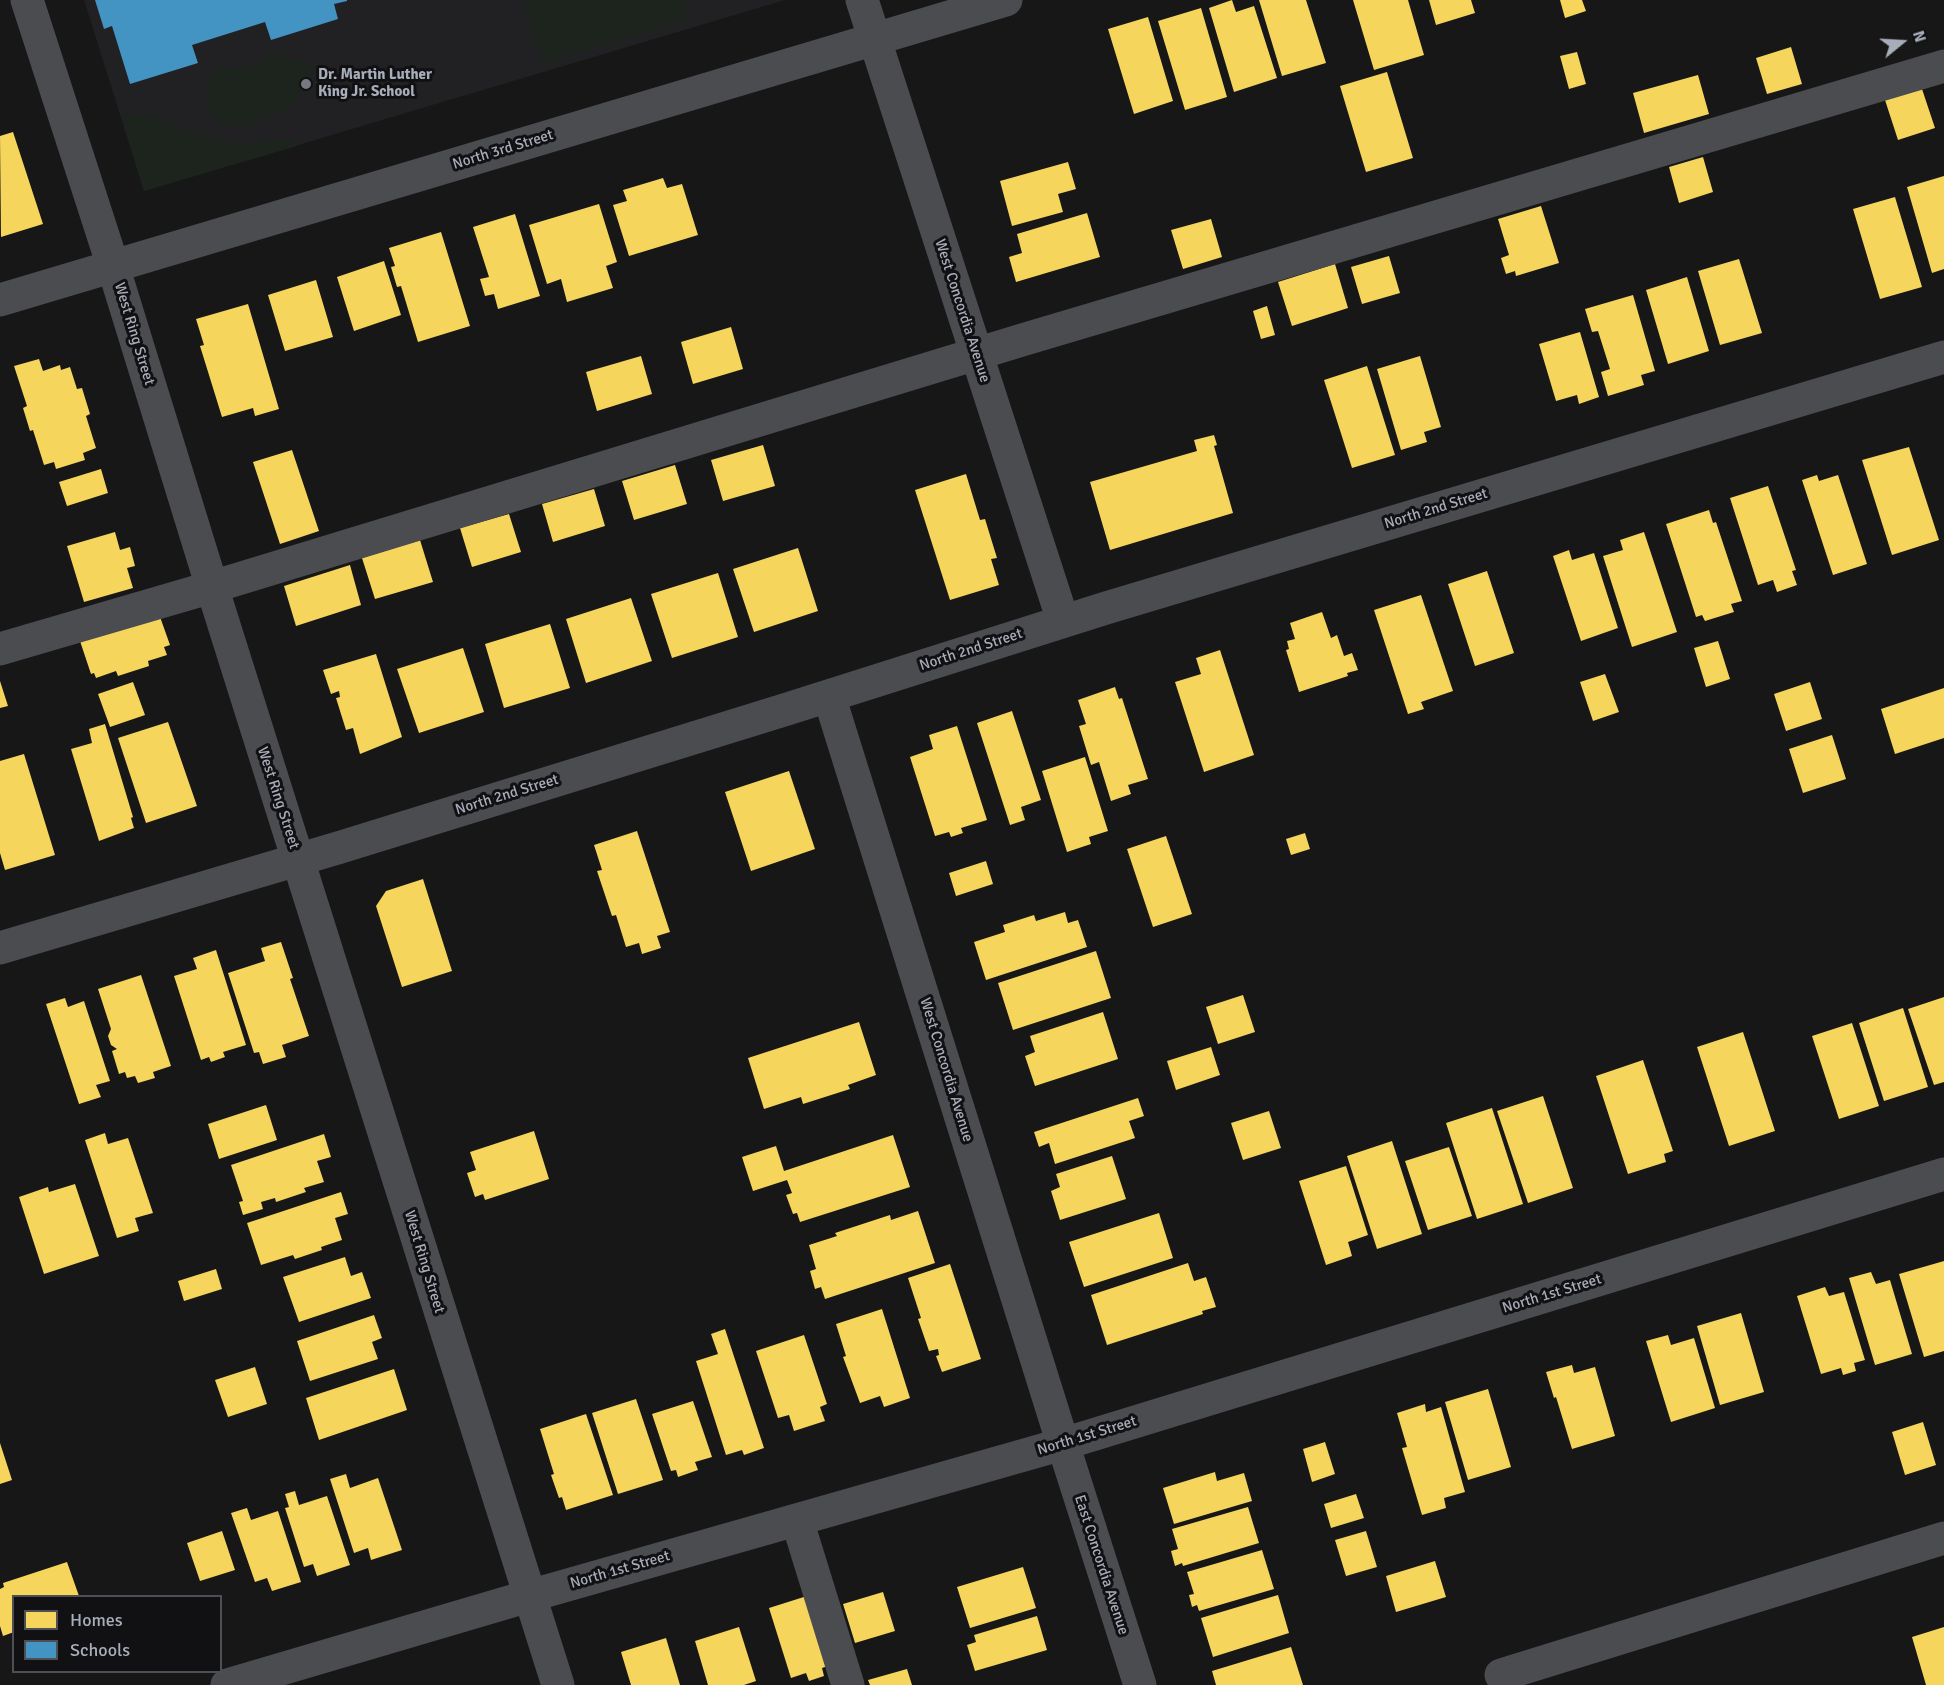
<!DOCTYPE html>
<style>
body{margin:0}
#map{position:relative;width:1944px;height:1685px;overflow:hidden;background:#171717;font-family:Signika,sans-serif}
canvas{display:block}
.legend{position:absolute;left:12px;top:1595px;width:210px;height:78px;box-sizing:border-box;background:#111113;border:2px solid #4d4f55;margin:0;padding:8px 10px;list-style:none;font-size:18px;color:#a7adb9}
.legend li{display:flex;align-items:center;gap:12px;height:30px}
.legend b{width:30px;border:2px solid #4d4f55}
.north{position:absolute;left:1872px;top:12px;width:60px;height:60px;-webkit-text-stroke:4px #111113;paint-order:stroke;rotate:72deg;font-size:16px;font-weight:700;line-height:24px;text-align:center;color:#a7adb9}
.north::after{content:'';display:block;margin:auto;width:21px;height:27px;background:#a7adb9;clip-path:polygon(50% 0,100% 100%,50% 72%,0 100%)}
</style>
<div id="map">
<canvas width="1944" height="1685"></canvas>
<ul class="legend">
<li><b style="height:16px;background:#f6d55c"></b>Homes</li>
<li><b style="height:16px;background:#4393c3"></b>Schools</li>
</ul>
<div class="north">N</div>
</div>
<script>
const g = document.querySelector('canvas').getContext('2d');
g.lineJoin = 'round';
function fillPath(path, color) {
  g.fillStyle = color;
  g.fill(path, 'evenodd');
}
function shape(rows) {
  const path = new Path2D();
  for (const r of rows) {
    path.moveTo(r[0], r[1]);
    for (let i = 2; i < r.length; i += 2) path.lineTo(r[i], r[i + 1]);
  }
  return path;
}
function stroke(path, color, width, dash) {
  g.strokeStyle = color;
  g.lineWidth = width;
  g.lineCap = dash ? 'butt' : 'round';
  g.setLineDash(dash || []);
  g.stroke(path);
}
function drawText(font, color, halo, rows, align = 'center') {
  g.font = font + ' Signika,sans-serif';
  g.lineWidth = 6;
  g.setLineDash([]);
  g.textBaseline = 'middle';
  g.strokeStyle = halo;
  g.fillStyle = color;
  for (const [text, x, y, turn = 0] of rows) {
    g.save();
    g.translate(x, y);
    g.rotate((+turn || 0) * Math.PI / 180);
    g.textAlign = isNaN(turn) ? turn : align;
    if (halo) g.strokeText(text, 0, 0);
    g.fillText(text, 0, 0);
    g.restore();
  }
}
fillPath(shape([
 [84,0,785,0,144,191]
]), '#212123');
fillPath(shape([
 [523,0,682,0,688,19,543,63],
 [275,54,293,60,308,62,314,67,314,73,306,82,297,102,260,121,241,127,221,125,213,117,207,105,206,94,209,74,220,67,239,69,254,64,267,56],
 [151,115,184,130,214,139,245,144,292,138,297,146,144,191,121,116]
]), '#1d241e');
fillPath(shape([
 [1232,0,1236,12,1254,6,1277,78,1234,92,1209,8],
 [1259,0,1306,0,1326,63,1282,76],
 [1353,0,1408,0,1424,55,1374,70],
 [1429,0,1471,0,1475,13,1436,25],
 [1560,0,1582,0,1586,11,1565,18],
 [1201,8,1227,97,1185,110,1158,21],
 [1148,17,1173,101,1134,114,1108,29],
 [1791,47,1802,84,1767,94,1756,58],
 [1577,52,1586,84,1569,89,1560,56],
 [1387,72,1413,158,1366,172,1340,86],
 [1698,75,1709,114,1644,133,1633,93],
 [1922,89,1935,128,1898,140,1885,100],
 [13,132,43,224,1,237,0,136],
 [1703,157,1713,192,1679,203,1669,167],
 [1068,162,1076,189,1058,194,1063,212,1012,226,1000,181],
 [1944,176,1944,269,1932,273,1907,187],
 [663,178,667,188,682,184,698,235,629,256,613,205,627,201,623,190],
 [1895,197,1922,287,1880,299,1853,209],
 [599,204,617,262,606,266,613,288,567,302,561,279,547,284,529,225],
 [1541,206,1559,263,1516,276,1515,271,1506,274,1501,258,1509,255,1498,219],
 [1087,213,1100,257,1016,282,1009,257,1022,253,1017,234],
 [515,214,540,296,498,309,494,294,485,296,480,279,489,277,473,227],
 [1211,219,1222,257,1183,269,1171,230],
 [441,232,470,326,418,342,401,286,397,287,391,267,395,266,389,248],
 [1389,256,1400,293,1362,304,1351,267],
 [1739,259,1762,333,1720,345,1698,271],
 [384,261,401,315,354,331,337,277],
 [1335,264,1348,308,1292,326,1278,282],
 [1687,277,1709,351,1668,364,1646,290],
 [316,280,333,337,285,351,268,295],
 [1633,295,1655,371,1641,375,1644,385,1608,396,1601,372,1610,369,1598,331,1592,332,1585,309],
 [248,304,279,409,255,416,253,408,222,417,200,346,204,345,196,319],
 [1267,306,1275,335,1261,339,1253,311],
 [731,327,743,369,693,384,681,342],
 [1580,332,1599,397,1579,404,1577,395,1556,401,1539,344],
 [641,356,652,394,597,411,586,372],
 [1420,356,1441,427,1424,432,1427,442,1401,450,1377,369],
 [39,359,43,371,60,365,61,370,70,367,77,389,82,388,90,414,86,416,96,448,83,453,85,460,56,469,54,462,44,465,33,430,30,431,23,408,27,406,14,366],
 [1367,366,1395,455,1352,468,1324,380],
 [1214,435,1217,445,1214,446,1233,513,1110,550,1090,482,1197,451,1194,440],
 [763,445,775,486,723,501,711,460],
 [1909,447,1939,540,1892,555,1862,460],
 [292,450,319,531,280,544,253,462],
 [675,465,687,504,634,520,622,481],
 [101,469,108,493,67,506,59,482],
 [966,474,980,520,985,519,997,558,991,559,999,585,950,600,915,490],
 [1817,475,1819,481,1838,475,1867,564,1833,575,1802,480],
 [1768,486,1796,570,1792,571,1797,585,1777,592,1773,580,1758,585,1730,498],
 [594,489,605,526,553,542,542,504],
 [1709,510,1713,523,1716,522,1742,601,1731,604,1734,612,1705,621,1702,615,1696,617,1666,524],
 [509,514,521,552,472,567,460,528],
 [115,532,120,550,130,547,135,566,127,568,133,588,84,602,67,546],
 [1644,532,1677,632,1632,647,1603,556,1623,550,1620,540],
 [420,540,433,582,375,599,362,558],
 [798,548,818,611,754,632,733,569],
 [1569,550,1572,560,1594,553,1618,628,1581,641,1553,556],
 [350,565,361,605,296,626,284,586],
 [1487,571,1514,653,1475,666,1448,584],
 [718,573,738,637,672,658,651,594],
 [1421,595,1453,691,1421,702,1424,709,1408,714,1374,610],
 [631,598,652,661,586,683,566,619],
 [1322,612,1331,638,1337,635,1344,656,1352,653,1358,670,1347,673,1348,676,1299,692,1286,650,1289,649,1287,641,1295,639,1290,623],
 [159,614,170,645,164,647,167,655,148,661,149,666,118,676,116,671,96,678,94,673,91,674,80,641],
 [550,624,570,688,504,708,485,644],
 [1718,641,1730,679,1706,687,1694,648],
 [463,648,484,712,419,733,397,669],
 [1220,650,1254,755,1204,772,1175,682,1201,674,1196,658],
 [376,654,402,737,360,754,353,728,346,730,336,698,340,697,339,691,331,694,323,670],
 [1605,674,1619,712,1593,721,1580,682],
 [0,681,8,706,0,708],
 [133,682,145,715,110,727,98,694],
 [1810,682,1822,719,1786,731,1774,694],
 [1115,687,1119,699,1122,698,1148,779,1128,785,1131,794,1111,801,1099,762,1091,765,1079,726,1086,724,1078,700],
 [1944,688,1944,738,1895,754,1881,709],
 [1012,711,1041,800,1021,807,1025,820,1010,825,977,723],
 [168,722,197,806,146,823,118,738],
 [105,724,133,817,131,818,134,828,99,841,71,749,92,743,89,729],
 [957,726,987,820,961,828,963,833,951,837,949,832,935,836,910,757,933,749,929,735],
 [1832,735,1846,779,1803,793,1789,749],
 [24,754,55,855,5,870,0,853,0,761],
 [1085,757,1108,831,1089,837,1091,844,1067,852,1042,771],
 [789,771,815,849,751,871,725,792],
 [637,831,670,932,657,936,661,948,642,954,639,943,626,947,616,915,612,916,597,871,602,870,594,845],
 [1305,833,1310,849,1291,855,1286,839],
 [1166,836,1192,914,1153,927,1127,849],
 [986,861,993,884,956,896,949,873],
 [423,879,452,971,402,987,376,906,386,891],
 [1065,912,1068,923,1078,920,1087,947,986,980,974,942,1005,932,1003,925,1034,915,1036,921],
 [281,942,293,978,290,979,309,1036,282,1045,286,1057,263,1064,259,1052,254,1053,228,973,265,961,261,948],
 [216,950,246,1045,223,1052,225,1057,211,1062,209,1057,201,1060,174,976,197,969,193,958],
 [1096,951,1111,998,1013,1030,998,983],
 [141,975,171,1066,153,1072,155,1078,138,1083,135,1076,127,1078,125,1072,119,1074,112,1051,117,1049,111,1045,108,1036,111,1029,98,989],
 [1243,995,1255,1032,1218,1044,1206,1007],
 [1944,997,1944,1082,1934,1085,1908,1009],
 [65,998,68,1007,84,1001,110,1081,96,1085,101,1097,79,1104,46,1004],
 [1903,1008,1928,1087,1884,1101,1859,1023],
 [1103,1012,1118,1059,1035,1086,1025,1056,1035,1052,1030,1036],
 [859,1022,876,1075,848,1085,850,1089,803,1104,801,1097,764,1109,748,1058],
 [1852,1023,1879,1106,1839,1119,1812,1036],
 [1743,1032,1775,1131,1729,1146,1697,1047],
 [1211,1047,1220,1075,1176,1090,1167,1061],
 [1643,1060,1673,1151,1664,1154,1666,1162,1628,1174,1596,1076],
 [1543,1096,1573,1188,1528,1203,1497,1111],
 [1138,1098,1144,1116,1129,1121,1135,1138,1055,1164,1049,1143,1039,1147,1034,1132],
 [266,1105,277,1140,219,1159,208,1124],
 [1492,1108,1523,1204,1477,1219,1446,1123],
 [1269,1111,1281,1148,1243,1160,1231,1123],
 [534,1131,549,1179,485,1200,483,1194,475,1197,467,1173,476,1170,470,1152],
 [105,1133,108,1144,128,1138,153,1213,135,1218,139,1231,117,1238,85,1140],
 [324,1134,331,1157,317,1161,324,1182,304,1188,306,1192,276,1202,275,1198,261,1202,263,1209,243,1215,239,1202,243,1201,231,1165],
 [893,1135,910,1187,800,1222,797,1213,793,1214,786,1195,792,1193,787,1180,753,1191,742,1157,776,1146,784,1171],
 [1392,1141,1422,1234,1377,1249,1347,1156],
 [1449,1147,1472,1216,1428,1230,1405,1161],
 [1112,1156,1126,1199,1060,1220,1051,1191,1060,1187,1056,1174],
 [1346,1166,1368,1235,1348,1242,1352,1256,1326,1265,1299,1181],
 [75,1184,99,1256,44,1274,19,1197,48,1187,49,1192],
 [341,1192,348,1214,335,1218,342,1240,321,1247,322,1250,295,1259,293,1255,261,1265,247,1223],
 [918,1211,935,1263,825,1299,821,1287,815,1289,810,1271,816,1269,809,1245,837,1236,835,1233,890,1215,891,1220],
 [1159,1213,1173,1258,1084,1287,1069,1242],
 [345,1257,351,1276,362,1272,371,1298,299,1322,283,1277],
 [1944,1261,1944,1351,1924,1357,1899,1274],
 [1188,1263,1194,1281,1206,1277,1216,1307,1202,1311,1203,1314,1107,1345,1091,1295],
 [950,1264,981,1359,942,1372,936,1356,939,1355,938,1349,929,1351,918,1319,921,1318,908,1278],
 [216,1269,222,1289,184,1301,178,1281],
 [1871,1272,1876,1284,1890,1280,1912,1354,1875,1365,1849,1278],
 [1825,1287,1829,1296,1844,1292,1865,1360,1854,1363,1856,1371,1843,1375,1841,1368,1821,1374,1797,1296],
 [882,1309,910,1398,884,1407,880,1396,860,1403,843,1357,846,1356,836,1324],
 [1741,1313,1764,1392,1720,1405,1697,1326],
 [374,1315,382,1338,372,1342,378,1359,310,1381,297,1341],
 [725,1329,764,1448,744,1455,742,1450,726,1455,696,1361,718,1354,711,1334],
 [804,1335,827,1404,820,1407,825,1421,794,1431,789,1415,778,1418,756,1351],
 [1668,1335,1671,1345,1694,1338,1715,1408,1671,1422,1646,1341],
 [1572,1365,1574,1373,1595,1367,1615,1436,1572,1449,1556,1397,1554,1398,1546,1372],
 [255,1367,267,1404,228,1417,215,1380],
 [394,1369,407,1410,319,1440,306,1398],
 [1488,1389,1511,1467,1468,1480,1445,1402],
 [636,1399,663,1480,618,1494,592,1413],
 [693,1401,712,1457,695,1462,698,1470,678,1477,676,1470,671,1471,652,1414],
 [1425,1404,1426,1412,1441,1407,1465,1492,1444,1498,1446,1508,1422,1515,1402,1448,1407,1447,1397,1413],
 [586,1414,613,1495,566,1510,562,1497,559,1498,551,1475,554,1474,540,1429],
 [1923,1422,1936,1465,1905,1475,1892,1432],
 [1325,1442,1335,1474,1312,1482,1303,1449],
 [0,1443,12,1480,0,1484],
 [1215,1472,1217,1481,1244,1473,1252,1501,1174,1524,1163,1488],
 [346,1474,350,1488,378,1478,402,1550,371,1560,368,1548,354,1553,330,1479],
 [295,1491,299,1505,327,1496,350,1565,317,1576,313,1564,304,1567,285,1508,289,1507,285,1494],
 [1356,1494,1364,1518,1331,1528,1324,1504],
 [1248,1507,1259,1543,1183,1566,1182,1563,1175,1566,1171,1551,1178,1549,1172,1529],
 [247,1508,251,1520,278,1511,301,1582,272,1591,267,1578,255,1582,231,1513],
 [222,1531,235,1570,200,1581,187,1543],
 [1366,1531,1377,1567,1346,1576,1335,1540],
 [1262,1550,1274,1589,1199,1611,1197,1605,1192,1607,1189,1595,1194,1594,1187,1572],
 [1435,1561,1446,1597,1396,1612,1386,1576],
 [67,1562,79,1596,14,1596,14,1632,3,1636,0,1626,0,1589,4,1587,3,1583],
 [1023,1567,1036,1608,970,1628,957,1587],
 [883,1592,895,1631,855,1643,843,1604],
 [1278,1595,1289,1633,1213,1657,1201,1618],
 [807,1596,828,1666,822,1668,824,1676,809,1681,806,1673,791,1678,769,1608],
 [1037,1616,1047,1650,975,1671,967,1645,976,1642,974,1635],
 [739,1627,756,1681,744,1685,708,1685,695,1641],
 [1944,1627,1944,1685,1926,1685,1912,1637],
 [666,1638,680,1685,631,1685,621,1652],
 [1291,1647,1303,1685,1216,1685,1212,1671],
 [907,1669,912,1685,870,1685,868,1680]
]), '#f6d55c');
fillPath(shape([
 [95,0,347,0,347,1,334,4,338,19,271,40,265,22,192,45,198,63,130,84,112,26,104,29]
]), '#4393c3');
stroke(shape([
 [27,0,113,266,212,587,558,1685],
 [862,0,1063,621],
 [0,300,1006,0],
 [0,649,212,587,1022,340,1944,66],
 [829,696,1063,1444,1140,1685],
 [0,948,341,847,784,710,1106,608,1944,357],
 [797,1520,848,1685],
 [1501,1675,1944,1538],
 [227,1685,529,1596,1063,1444,1944,1174]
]), '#4b4c50', 33);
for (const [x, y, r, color] of [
 [306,84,6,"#757880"]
]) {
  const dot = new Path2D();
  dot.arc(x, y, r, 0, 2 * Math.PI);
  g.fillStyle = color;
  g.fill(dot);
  stroke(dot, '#111113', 2);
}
drawText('bold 15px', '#a7adb9', '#111113', [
 ["Dr. Martin Luther",318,75],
 ["King Jr. School",318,92]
], 'left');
drawText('15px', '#a7adb9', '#111113', [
 ["North 3rd Street",503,150,-17],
 ["West Concordia Avenue",962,311,72],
 ["West Ring Street",134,334,73],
 ["North 2nd Street",1436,509,-17],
 ["North 2nd Street",971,650,-18],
 ["North 2nd Street",507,795,-17],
 ["West Ring Street",278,798,72],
 ["West Concordia Avenue",946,1070,73],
 ["West Ring Street",424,1262,73],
 ["North 1st Street",1552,1294,-17],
 ["North 1st Street",1087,1436,-17],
 ["East Concordia Avenue",1101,1565,72],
 ["North 1st Street",620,1570,-16]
]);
</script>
